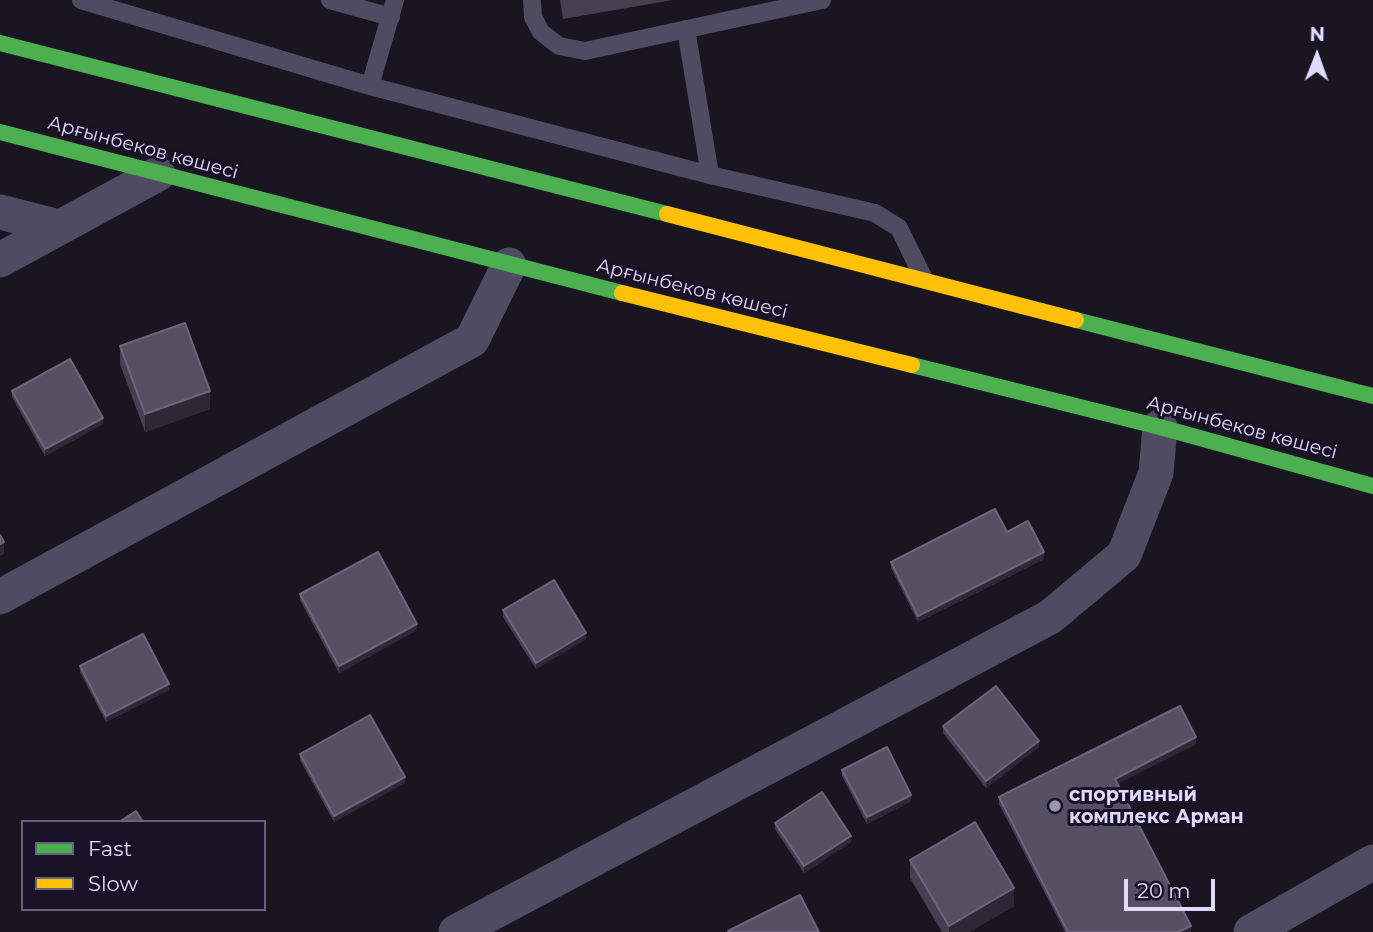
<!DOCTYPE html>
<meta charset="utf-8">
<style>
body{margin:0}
#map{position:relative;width:1373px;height:932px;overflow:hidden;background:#191622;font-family:Montserrat,sans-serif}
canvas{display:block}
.legend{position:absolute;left:21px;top:820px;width:245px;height:91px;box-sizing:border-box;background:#171226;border:2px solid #67627c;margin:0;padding:9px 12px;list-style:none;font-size:21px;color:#e0dafc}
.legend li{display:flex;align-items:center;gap:14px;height:35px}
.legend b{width:35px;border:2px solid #67627c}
.north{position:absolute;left:1282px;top:21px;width:70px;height:70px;-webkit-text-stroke:5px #171226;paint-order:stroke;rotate:1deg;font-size:19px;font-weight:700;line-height:28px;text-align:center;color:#e0dafc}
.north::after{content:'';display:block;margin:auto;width:24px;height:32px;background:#e0dafc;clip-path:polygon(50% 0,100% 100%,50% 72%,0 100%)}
.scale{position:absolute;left:1124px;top:879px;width:91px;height:32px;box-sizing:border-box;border:4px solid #e0dafc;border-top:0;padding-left:9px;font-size:21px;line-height:24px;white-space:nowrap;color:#e0dafc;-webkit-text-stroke:5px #171226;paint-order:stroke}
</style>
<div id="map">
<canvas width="1373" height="932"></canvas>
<ul class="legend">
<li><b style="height:9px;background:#4caf50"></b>Fast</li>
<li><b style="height:9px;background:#ffc107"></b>Slow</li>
</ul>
<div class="north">N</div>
<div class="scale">20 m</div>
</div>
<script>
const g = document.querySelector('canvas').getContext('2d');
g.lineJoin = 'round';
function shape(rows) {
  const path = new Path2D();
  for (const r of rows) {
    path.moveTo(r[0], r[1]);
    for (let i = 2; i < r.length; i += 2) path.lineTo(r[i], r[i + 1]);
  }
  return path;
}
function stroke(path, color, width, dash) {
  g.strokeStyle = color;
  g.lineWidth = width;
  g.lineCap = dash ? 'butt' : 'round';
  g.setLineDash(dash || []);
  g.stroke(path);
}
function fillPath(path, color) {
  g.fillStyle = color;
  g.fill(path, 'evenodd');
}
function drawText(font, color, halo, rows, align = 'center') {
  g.font = font + ' Montserrat,sans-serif';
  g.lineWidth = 6;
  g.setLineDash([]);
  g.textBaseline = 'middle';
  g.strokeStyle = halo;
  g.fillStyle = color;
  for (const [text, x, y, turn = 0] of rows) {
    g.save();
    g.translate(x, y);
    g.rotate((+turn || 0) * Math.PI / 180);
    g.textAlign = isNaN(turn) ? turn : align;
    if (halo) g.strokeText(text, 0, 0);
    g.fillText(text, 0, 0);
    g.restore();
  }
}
stroke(shape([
 [81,0,370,86,395,0],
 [330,0,391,17],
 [532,0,533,17,541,32,559,46,585,51,822,0],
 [686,29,710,175],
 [370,86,710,175,875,213,899,228,924,279]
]), '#4f4c62', 18);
stroke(shape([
 [0,212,59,227],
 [0,260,158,174],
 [0,597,472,340,509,265],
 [456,932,1050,617,1124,555,1156,473,1160,427],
 [1251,932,1373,862]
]), '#4f4c62', 35);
stroke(shape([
 [0,43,667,214],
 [0,132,622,293],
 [1076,320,1373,396],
 [912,365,1160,427,1373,486]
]), '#4caf50', 16);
stroke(shape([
 [667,214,1076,320],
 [622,293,912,365]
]), '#ffc107', 16);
fillPath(shape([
 [560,0,673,0,563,19],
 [120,346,210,409,145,432,120,364],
 [12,391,103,424,45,456,12,397],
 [1007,532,1044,559,918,622,891,568,891,562],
 [300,594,417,630,339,673,300,600],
 [503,610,586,639,536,669,503,617],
 [80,666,169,690,106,722,80,672],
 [943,726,1039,747,986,788,943,733],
 [1196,744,1117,784,1191,932,1065,932,999,804,999,797],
 [300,754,405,783,334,822,300,760],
 [842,770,911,801,867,824,842,776],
 [775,823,851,842,804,873,775,829],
 [910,860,1014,906,969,932,942,932,910,878]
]), '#454051');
fillPath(shape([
 [210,391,210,409,145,432,145,414],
 [103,418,103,424,45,456,45,449],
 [4,542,4,554,0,556,0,544],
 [1044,552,1044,559,918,622,918,616],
 [417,624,417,630,339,673,339,666],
 [586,633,586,639,536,669,536,663],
 [169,684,169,690,106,722,106,716],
 [1196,737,1196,744,1115,785,1115,779],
 [1039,741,1039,747,986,788,986,781],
 [405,777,405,783,334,822,334,816],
 [911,795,911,801,867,824,867,817],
 [851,836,851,842,804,873,804,866],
 [1014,888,1014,906,969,932,949,932,949,926],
 [1191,926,1191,932,1178,932]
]), '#2c2836');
const building = shape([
 [185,323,210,391,145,414,120,346,185,323],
 [70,359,103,418,45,449,12,391,70,359],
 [995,509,1007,532,1028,521,1044,552,918,616,891,562,995,509],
 [0,535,4,542,0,544,0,535],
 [378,552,417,624,339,666,300,594,378,552],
 [554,580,586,633,536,663,503,610,554,580],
 [143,634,169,684,106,716,80,666,143,634],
 [996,686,1039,741,986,781,943,726,996,686],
 [1180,706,1196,737,1115,779,1191,926,1178,932,1068,932,999,797,1180,706],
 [370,715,405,777,334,816,300,754,370,715],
 [887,747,911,795,867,817,842,770,887,747],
 [822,792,851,836,804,866,775,823,822,792],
 [136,811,143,822,119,822,136,811],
 [975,822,1014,888,949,926,910,860,975,822],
 [800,895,819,932,729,932,728,931,800,895]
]);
fillPath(building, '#555063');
stroke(building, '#6b667b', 2);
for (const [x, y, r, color] of [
 [1055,806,7,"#9a95b0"]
]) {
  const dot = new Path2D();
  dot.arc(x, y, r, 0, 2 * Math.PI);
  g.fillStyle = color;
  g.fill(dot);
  stroke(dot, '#171226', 2.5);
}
drawText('19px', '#e0dafc', '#171226', [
 ["Арғынбеков көшесі",143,148,15],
 ["Арғынбеков көшесі",692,289,14],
 ["Арғынбеков көшесі",1242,428,15]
]);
drawText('bold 19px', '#e0dafc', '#171226', [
 ["спортивный",1069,795],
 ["комплекс Арман",1069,817]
], 'left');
</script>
